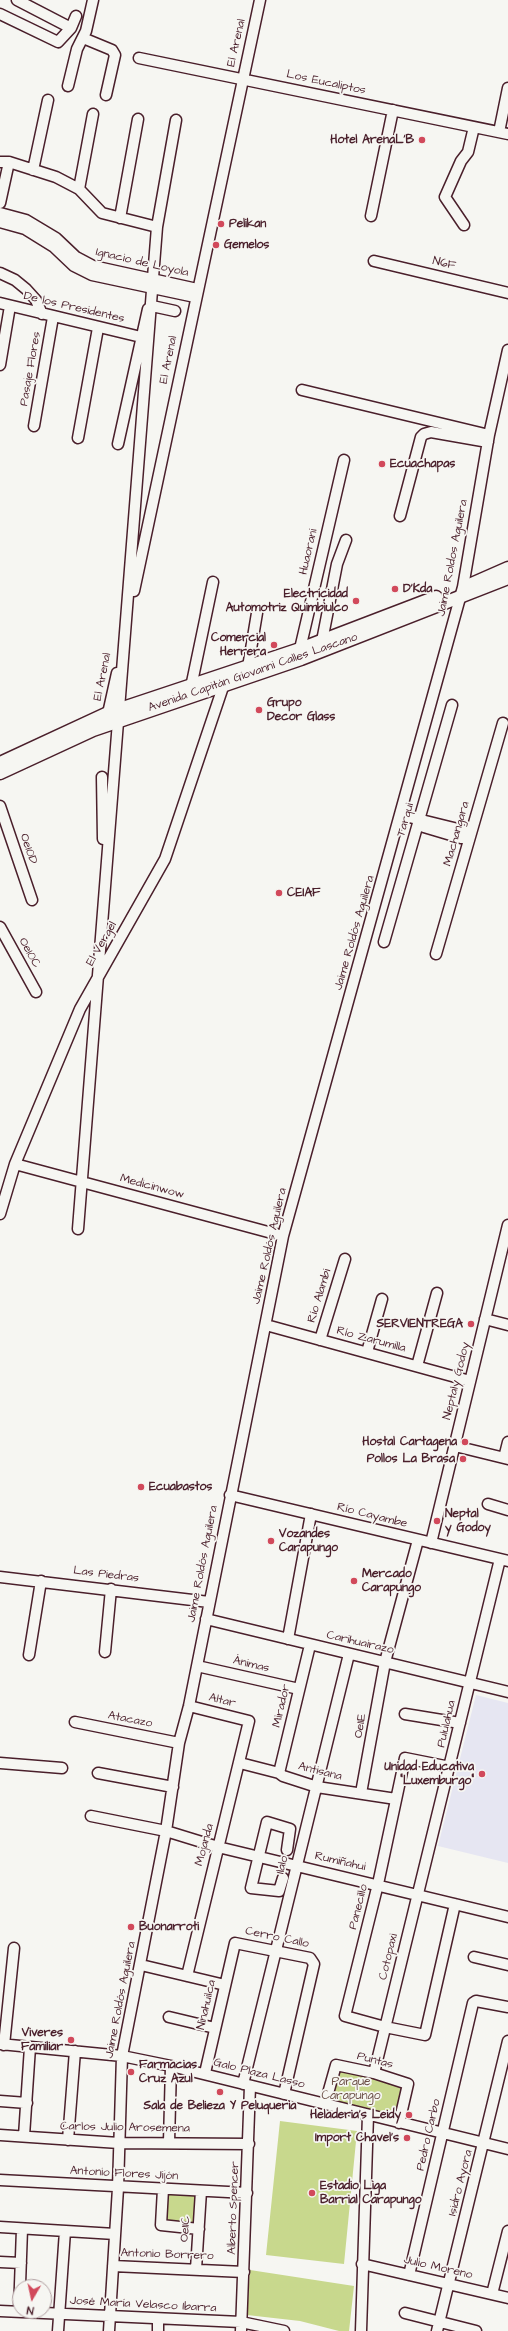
<!DOCTYPE html>
<meta charset="utf-8">
<style>
body{margin:0}
#map{position:relative;width:508px;height:2331px;overflow:hidden;background:#f6f6f2;font-family:"Architects Daughter",sans-serif}
canvas{display:block}
.north{position:absolute;left:12px;top:2279px;width:40px;height:40px;box-sizing:border-box;background:#f6f6f2;border:1px solid #b1a0a2;border-radius:50%;rotate:189deg;font-size:11px;font-weight:700;line-height:16px;text-align:center;color:#4a1f2b}
.north::after{content:'';display:block;margin:auto;width:14px;height:18px;background:#d1495b;clip-path:polygon(50% 0,100% 100%,50% 72%,0 100%)}
</style>
<div id="map">
<canvas width="508" height="2331"></canvas>
<div class="north">N</div>
</div>
<script>
const g = document.querySelector('canvas').getContext('2d');
g.lineJoin = 'round';
function fillPath(path, color) {
  g.fillStyle = color;
  g.fill(path, 'evenodd');
}
function shape(rows) {
  const path = new Path2D();
  for (const r of rows) {
    path.moveTo(r[0], r[1]);
    for (let i = 2; i < r.length; i += 2) path.lineTo(r[i], r[i + 1]);
  }
  return path;
}
function stroke(path, color, width, dash) {
  g.strokeStyle = color;
  g.lineWidth = width;
  g.lineCap = dash ? 'butt' : 'round';
  g.setLineDash(dash || []);
  g.stroke(path);
}
function drawText(font, color, halo, rows, align = 'center') {
  g.font = font + ' "Architects Daughter",sans-serif';
  g.lineWidth = 3.5;
  g.setLineDash([]);
  g.textBaseline = 'middle';
  g.strokeStyle = halo;
  g.fillStyle = color;
  for (const [text, x, y, turn = 0] of rows) {
    g.save();
    g.translate(x, y);
    g.rotate((+turn || 0) * Math.PI / 180);
    g.textAlign = isNaN(turn) ? turn : align;
    if (halo) g.strokeText(text, 0, 0);
    g.fillText(text, 0, 0);
    g.restore();
  }
}
fillPath(shape([
 [476,1695,508,1703,508,1863,438,1846]
]), '#e6e6f2');
fillPath(shape([
 [337,2067,406,2085,398,2118,328,2101],
 [280,2121,357,2131,344,2264,266,2255],
 [166,2192,199,2194,195,2226,166,2224,162,2220],
 [250,2270,354,2286,349,2331,339,2331,300,2321,247,2315]
]), '#c8d88d');
const minor = shape([
 [17,0,71,28],
 [0,14,58,42,71,28,76,16],
 [83,38,112,50,115,55,106,95],
 [139,58,508,134],
 [68,86,77,49,86,31,93,0],
 [499,132,508,88],
 [0,162,9,162,56,177,79,189,102,213,157,227],
 [33,170,48,100],
 [79,189,93,114],
 [0,203,9,162],
 [0,213,26,220,56,238,76,257,93,266,197,289],
 [371,216,393,110],
 [120,218,138,119],
 [0,222,25,229,54,247,74,266,92,275,195,297],
 [464,225,445,197,461,161,468,152,474,127],
 [374,261,508,293],
 [0,273,15,280,26,289,36,300,42,314],
 [0,303,141,337],
 [0,365,10,306],
 [302,390,489,435],
 [34,426,53,317],
 [78,438,98,328],
 [118,444,148,309,152,306,175,311],
 [400,516,421,437,424,434,431,432,488,442],
 [134,591,260,0],
 [322,641,337,564,346,540],
 [300,649,344,460],
 [248,667,257,613],
 [191,687,213,582],
 [107,718,117,673],
 [102,777,103,839],
 [0,806,32,900],
 [401,815,462,830,470,836],
 [419,821,424,827,461,838,470,836],
 [0,927,36,992],
 [384,942,452,705],
 [436,954,503,723],
 [15,1164,283,1236],
 [0,1214,15,1164,80,1009,165,859,223,687],
 [78,1229,157,227,176,120],
 [485,1319,508,1325],
 [266,1325,470,1381],
 [320,1340,345,1259],
 [367,1352,382,1299],
 [417,1366,437,1293],
 [455,1446,508,1459],
 [504,1458,508,1442],
 [230,1495,508,1561],
 [488,1504,508,1510],
 [431,1543,508,1225],
 [0,1577,209,1602],
 [206,1619,508,1692],
 [288,1639,311,1514],
 [105,1652,111,1589],
 [29,1655,41,1581],
 [197,1666,299,1689],
 [405,1714,460,1723],
 [75,1722,179,1743],
 [0,1763,62,1768],
 [240,1763,279,1773,283,1776,317,1787,396,1799],
 [450,1767,405,1758,378,1884,345,2016,385,2027,425,2035,455,1904],
 [98,1773,173,1787],
 [279,1773,310,1645],
 [361,1793,385,1662,418,1540],
 [91,1816,166,1831,218,1847,508,1917],
 [283,1878,279,1891,251,1888,267,1822,290,1829,287,1850],
 [474,1957,508,1965],
 [141,1965,225,1985],
 [187,1976,249,1721,189,1706],
 [169,2017,215,2028],
 [0,2044,122,2056,171,2066,508,2149],
 [4,2045,14,1948],
 [205,2073,235,1943,310,1958,314,1964,284,2094],
 [374,2073,500,1559],
 [243,2084,349,1654],
 [0,2101,27,2103],
 [325,2104,336,2065,374,2073,408,2084,399,2123],
 [0,2135,119,2143,249,2144],
 [24,2136,30,2047],
 [68,2140,75,2051],
 [169,2142,171,2066],
 [0,2180,247,2193],
 [163,2189,161,2225,199,2229],
 [0,2227,115,2234],
 [0,2262,21,2263],
 [362,2264,508,2298],
 [113,2266,244,2272],
 [196,2269,201,2191],
 [409,2275,473,2003,476,2001,508,2007],
 [492,2294,508,2231],
 [0,2311,241,2322,284,2331],
 [19,2312,22,2229],
 [405,2313,476,2331],
 [158,2319,158,2331],
 [58,2331,65,2231],
 [109,2331,118,2188,122,2056,166,1831,179,1743,189,1706,283,1236,463,587,489,435,508,350],
 [241,2331,250,2086],
 [361,2331,368,2115],
 [437,2331,508,2041]
]);
const major = shape([
 [467,586,508,568],
 [0,763,108,713,300,649,436,597],
 [0,773,93,730,301,659,508,578]
]);
stroke(minor, '#4a1f2b', 13);
stroke(major, '#4a1f2b', 15);
stroke(minor, '#f6f6f2', 10);
stroke(major, '#f6f6f2', 12);
for (const [x, y, r, color] of [
 [422,140,4,"#d1495b"],
 [221,224,4,"#d1495b"],
 [216,245,4,"#d1495b"],
 [382,464,4,"#d1495b"],
 [395,589,4,"#d1495b"],
 [356,601,4,"#d1495b"],
 [274,645,4,"#d1495b"],
 [259,710,4,"#d1495b"],
 [279,893,4,"#d1495b"],
 [471,1324,4,"#d1495b"],
 [465,1442,4,"#d1495b"],
 [463,1459,4,"#d1495b"],
 [141,1487,4,"#d1495b"],
 [437,1521,4,"#d1495b"],
 [271,1541,4,"#d1495b"],
 [354,1581,4,"#d1495b"],
 [482,1774,4,"#d1495b"],
 [131,1927,4,"#d1495b"],
 [71,2040,4,"#d1495b"],
 [131,2072,4,"#d1495b"],
 [220,2092,4,"#d1495b"],
 [409,2115,4,"#d1495b"],
 [407,2138,4,"#d1495b"],
 [312,2193,4,"#d1495b"]
]) {
  const dot = new Path2D();
  dot.arc(x, y, r, 0, 2 * Math.PI);
  g.fillStyle = color;
  g.fill(dot);
  stroke(dot, '#f6f6f2', 1.5);
}
drawText('12px', '#4a1f2b', '#f6f6f2', [
 ["El Arenal",237,43,-77],
 ["Los Eucaliptos",326,83,12],
 ["Ignacio de Loyola",142,263,13],
 ["N6F",444,264,13],
 ["De los Presidentes",74,308,13],
 ["El Arenal",169,360,-78],
 ["Pasaje Flores",31,369,-80],
 ["Huaorani",309,552,-77],
 ["Jaime Roldos Aguilera",453,558,-79],
 ["Avenida Capitán Giovanni Calles Lascano",253,673,-19],
 ["El Arenal",103,677,-78],
 ["Tarqui",406,820,-74],
 ["Machangara",457,834,-74],
 ["Oe10D",28,849,71],
 ["Jaime Roldós Aguilera",355,933,-74],
 ["El Vergel",102,944,-60],
 ["Oe10C",29,953,61],
 ["Medicinwow",152,1187,15],
 ["Jaime Roldós Aguilera",270,1246,-77],
 ["Río Alambi",320,1296,-73],
 ["Río Zarumilla",371,1340,15],
 ["Neptaly Godoy",457,1381,-76],
 ["Río Cayambe",372,1516,14],
 ["Jaime Roldós Aguilera",203,1564,-79],
 ["Las Piedras",106,1575,7],
 ["Carihuairazo",360,1643,13],
 ["Ánimas",251,1665,13],
 ["Altar",222,1701,14],
 ["Mirador",282,1706,-77],
 ["Atacazo",130,1720,11],
 ["Pululahua",447,1724,-77],
 ["Oe11E",361,1726,-81],
 ["Antisana",320,1772,14],
 ["Mojanda",205,1845,-75],
 ["Rumiñahui",340,1862,13],
 ["Ilalo",283,1865,-76],
 ["Panecillo",359,1907,-76],
 ["Cerro Callo",277,1938,12],
 ["Cotopaxi",389,1957,-76],
 ["Jaime Roldós Aguilera",121,2000,-79],
 ["Ninahuilca",207,2005,-77],
 ["Puntas",375,2061,15],
 ["Galo Plaza Lasso",259,2074,14],
 ["Carlos Julio Arosemena",125,2128,1],
 ["Pedro Carbo",429,2135,-77],
 ["Antonio Flores Jijón",124,2174,3],
 ["Isidro Ayora",461,2183,-76],
 ["Alberto Spencer",234,2208,-88],
 ["Oe11C",186,2229,-86],
 ["Antonio Borrero",167,2255,2],
 ["Julio Moreno",438,2268,13],
 ["José María Velasco Ibarra",143,2305,3]
]);
drawText('bold 12px', '#4a1f2b', '#f6f6f2', [
 ["Hotel ArenaL‘B",414,140,"right"],
 ["Pelikan",229,224],
 ["Gemelos",224,245],
 ["Ecuachapas",390,464],
 ["D'Kda",403,589],
 ["Electricidad",348,594,"right"],
 ["Automotriz Quimbiulco",348,608,"right"],
 ["Comercial",266,638,"right"],
 ["Herrera",266,652,"right"],
 ["Grupo",267,703],
 ["Decor Glass",267,717],
 ["CEIAF",287,893],
 ["SERVIENTREGA",463,1324,"right"],
 ["Hostal Cartagena",457,1442,"right"],
 ["Pollos La Brasa",455,1459,"right"],
 ["Ecuabastos",149,1487],
 ["Neptal",445,1514],
 ["y Godoy",445,1528],
 ["Vozandes",279,1534],
 ["Carapungo",279,1548],
 ["Mercado",362,1574],
 ["Carapungo",362,1588],
 ["Unidad Educativa",474,1767,"right"],
 ["\"Luxemburgo\"",474,1781,"right"],
 ["Buonarroti",139,1927],
 ["Viveres",63,2033,"right"],
 ["Familiar",63,2047,"right"],
 ["Farmacias",139,2065],
 ["Cruz Azul",139,2079],
 ["Sala de Belieza Y Peluqueria",220,2106,"center"],
 ["Heladeria's Leidy",401,2115,"right"],
 ["Import Chavel's",399,2138,"right"],
 ["Estadio Liga",320,2186],
 ["Barrial Carapungo",320,2200]
], 'left');
drawText('12px', '#6a4d44', '#f6f6f2', [
 ["Parque",351,2082],
 ["Carapungo",351,2096]
]);
</script>
